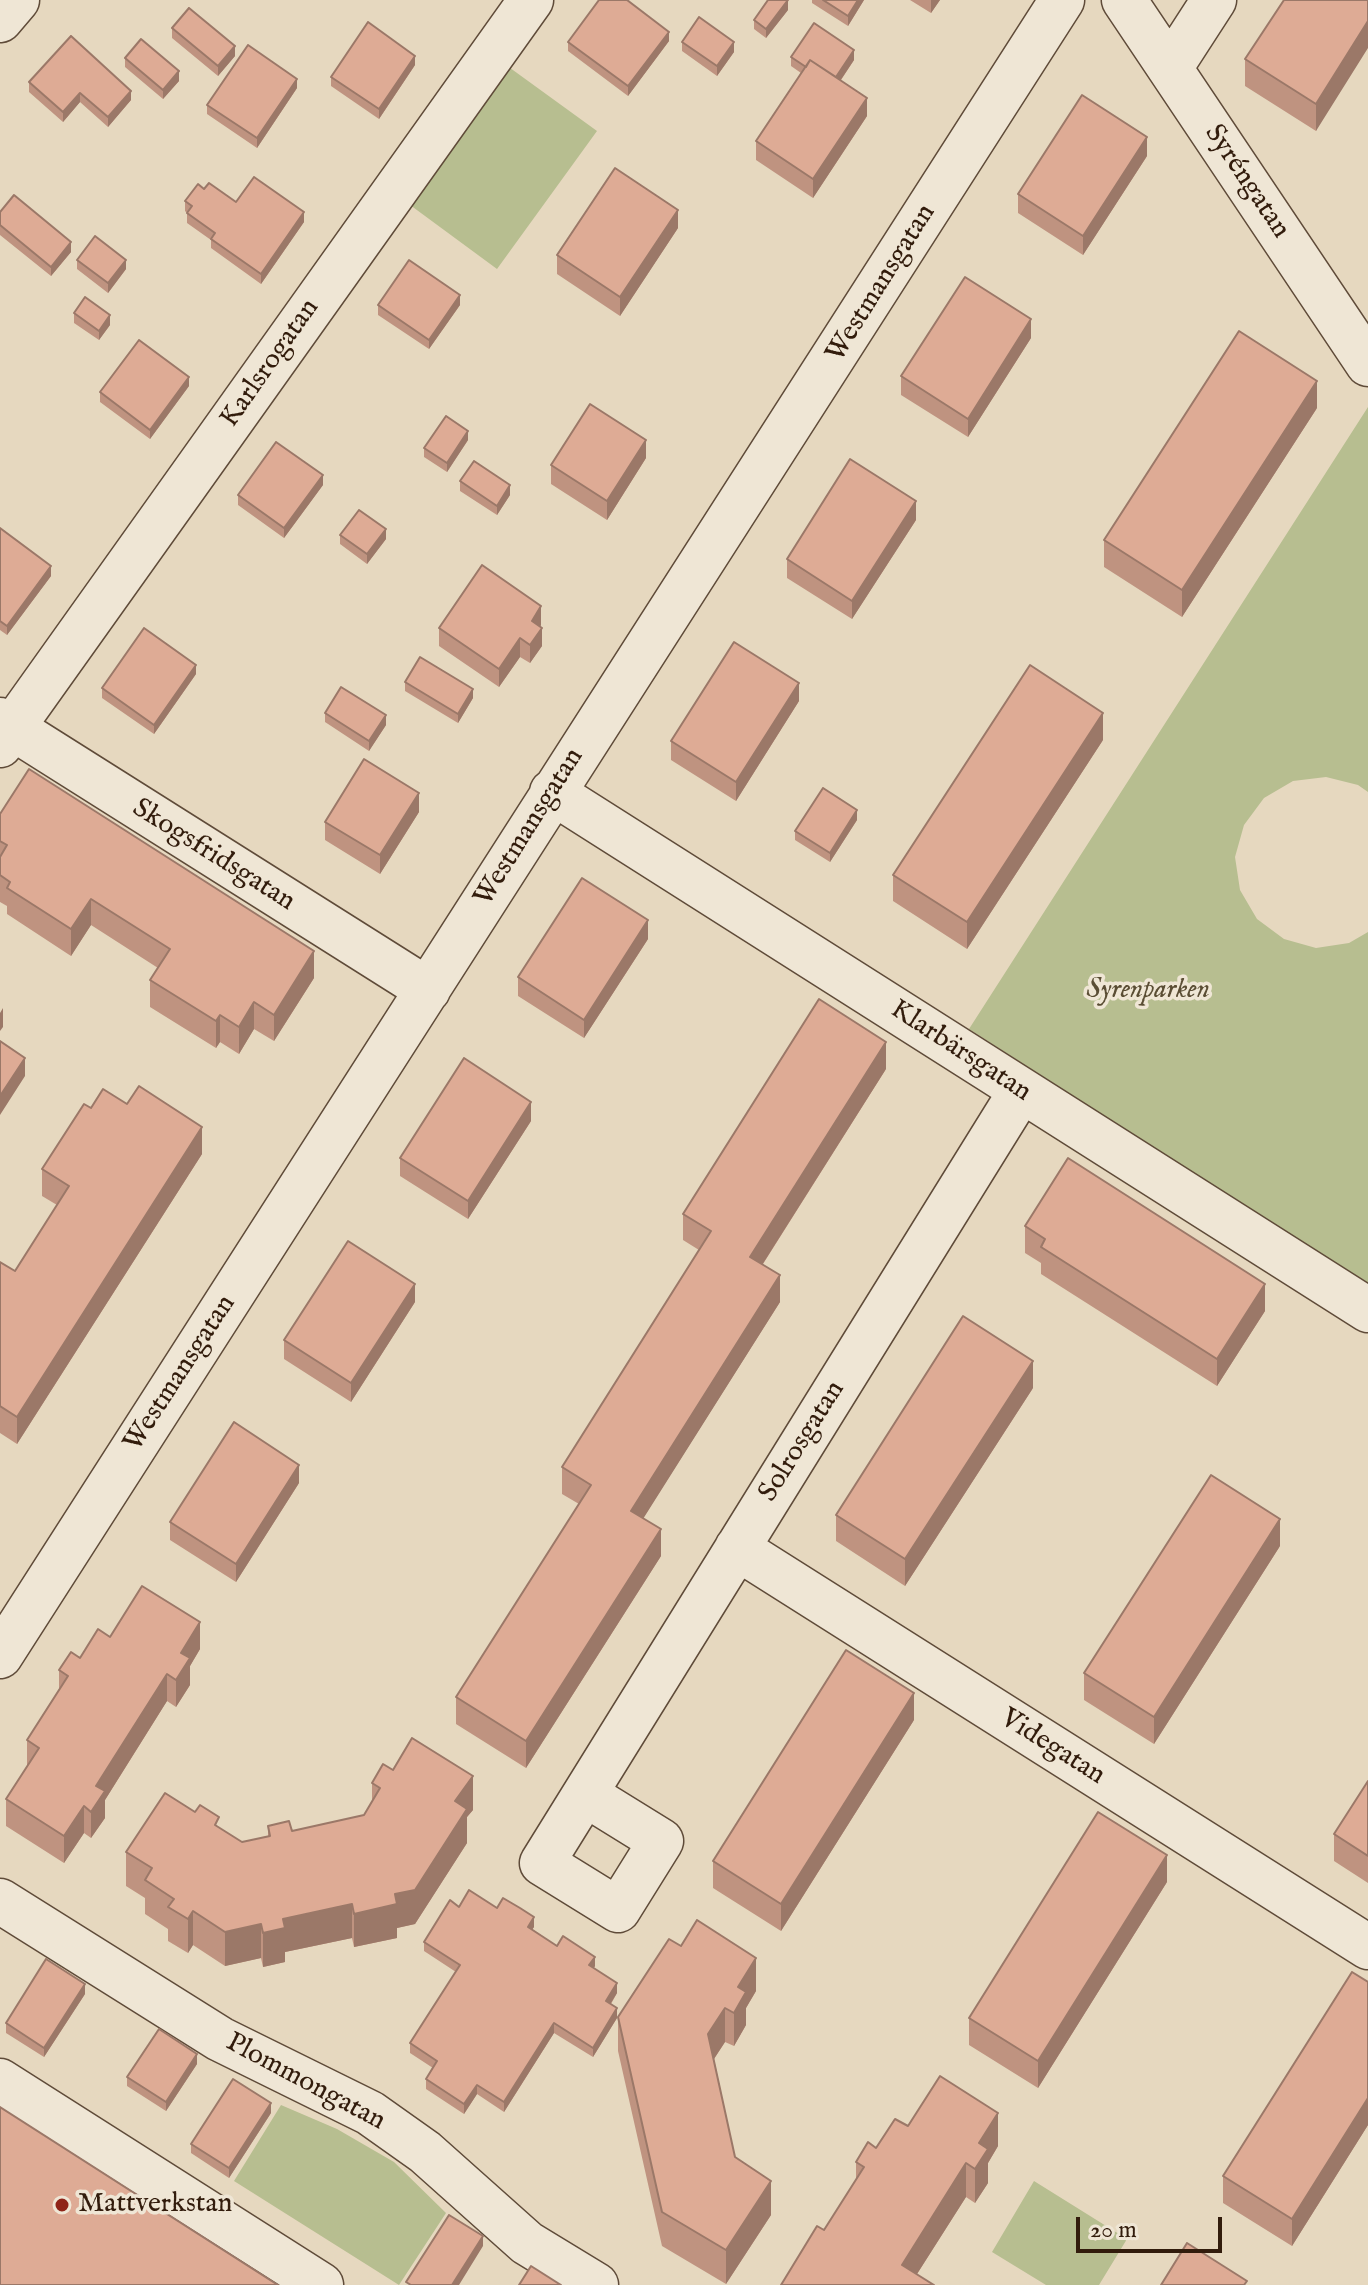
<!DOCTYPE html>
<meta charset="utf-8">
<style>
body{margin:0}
#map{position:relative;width:1368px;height:2285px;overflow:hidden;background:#e6d8bf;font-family:"IM FELL English",serif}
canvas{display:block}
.scale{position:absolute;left:1076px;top:2217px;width:146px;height:36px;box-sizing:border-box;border:4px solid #321c0c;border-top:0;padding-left:10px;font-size:24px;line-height:28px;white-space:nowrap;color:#321c0c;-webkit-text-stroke:6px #efe6d5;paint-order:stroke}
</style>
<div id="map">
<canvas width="1368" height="2285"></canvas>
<div class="scale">20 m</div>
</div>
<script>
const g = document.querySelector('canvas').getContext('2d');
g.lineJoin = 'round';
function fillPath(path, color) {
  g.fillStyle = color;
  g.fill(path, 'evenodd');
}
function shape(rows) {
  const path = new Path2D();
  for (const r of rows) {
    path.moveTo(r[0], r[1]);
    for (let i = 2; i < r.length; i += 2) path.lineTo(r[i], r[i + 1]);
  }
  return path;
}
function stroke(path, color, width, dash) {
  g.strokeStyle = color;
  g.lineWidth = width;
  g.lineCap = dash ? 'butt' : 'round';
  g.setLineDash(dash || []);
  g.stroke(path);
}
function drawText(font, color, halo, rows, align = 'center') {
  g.font = font + ' "IM FELL English",serif';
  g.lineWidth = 7;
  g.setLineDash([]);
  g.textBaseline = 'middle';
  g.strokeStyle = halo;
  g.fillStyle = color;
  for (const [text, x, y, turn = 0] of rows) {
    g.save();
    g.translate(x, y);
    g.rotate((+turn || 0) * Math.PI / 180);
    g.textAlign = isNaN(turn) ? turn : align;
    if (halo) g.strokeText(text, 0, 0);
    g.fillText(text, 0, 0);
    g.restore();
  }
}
fillPath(shape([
 [506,65,597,131,497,269,406,202],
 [1368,407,1368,792,1358,785,1326,777,1293,781,1264,798,1244,825,1235,857,1240,890,1257,919,1284,939,1316,948,1349,943,1368,932,1368,1286,969,1029],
 [281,2105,337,2129,394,2162,446,2213,399,2285,234,2181],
 [1034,2181,1127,2239,1099,2285,1046,2285,992,2252]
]), '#b7be90');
const minor = shape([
 [1124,0,1368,364],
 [0,20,17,0],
 [1170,68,1214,0],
 [0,720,428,990],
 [0,745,531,0],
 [552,792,1368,1310],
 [737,1548,1368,1947],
 [0,1656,1062,0],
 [585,1794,661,1841,618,1910,542,1863,1021,1091],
 [0,1901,220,2039,370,2113,425,2152,527,2243,596,2285],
 [0,2081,321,2285]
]);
stroke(minor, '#5f4b39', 47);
stroke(minor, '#efe6d5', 44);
fillPath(shape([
 [812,0,864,0,848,26,812,3],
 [910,0,940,0,931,13],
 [1368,0,1316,131,1245,86,1245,59],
 [788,10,766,38,754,29,754,20],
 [172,28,235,56,218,76,172,38],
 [669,41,628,96,568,51,568,42],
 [682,42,734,52,717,76,682,51],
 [791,57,854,60,841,80,867,116,813,198,756,160,756,141,801,73,791,66],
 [125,58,179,81,163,99,125,67],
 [415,65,379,119,331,86,331,77],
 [29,82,131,100,108,127,80,102,63,122,29,92],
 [297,88,257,148,207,114,207,105],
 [1147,156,1083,255,1018,213,1018,194],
 [204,189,236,202,304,222,261,284,211,248,211,240,187,223,187,213,185,211,185,201],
 [0,212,71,252,51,276,0,235],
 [678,228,620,316,557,274,557,255],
 [77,260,126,269,108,293,77,269],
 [378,305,460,305,429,349,378,315],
 [74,313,110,325,99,340,74,323],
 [1031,338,968,437,901,395,901,376],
 [189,386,150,439,100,402,100,392],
 [1317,408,1182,617,1104,567,1104,540],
 [468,440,447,472,424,457,424,448],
 [646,458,607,520,551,484,551,465],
 [460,481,510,495,497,515,460,491],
 [323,485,284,538,238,505,238,495],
 [916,520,852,619,787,578,787,559],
 [0,528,51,576,7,635,0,630],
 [340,535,386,539,367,564,340,544],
 [541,625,540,627,542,646,530,663,520,657,499,687,439,646,439,628],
 [196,674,154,734,102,698,102,688],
 [405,682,473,698,458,723,405,691],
 [799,701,736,801,671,760,671,741],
 [325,713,386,725,369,751,325,722],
 [1103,740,967,949,893,901,893,875],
 [419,812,380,874,325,840,325,822],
 [0,814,314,978,274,1041,254,1029,239,1054,220,1042,216,1048,150,1007,150,980,158,968,91,925,71,956,7,914,7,906,0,902],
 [857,820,830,862,795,840,795,831],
 [648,939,584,1038,518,996,518,977],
 [886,1069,763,1264,780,1302,643,1518,661,1556,526,1768,456,1724,456,1697,579,1504,562,1494,562,1467,699,1250,683,1240,683,1214],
 [91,1108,202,1154,17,1444,0,1433,0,1262,15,1271,57,1205,42,1196,42,1169],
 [531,1121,468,1219,400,1176,400,1158],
 [1025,1226,1265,1311,1217,1386,1041,1274,1041,1263,1025,1253],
 [415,1302,351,1402,284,1359,284,1340],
 [1033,1388,905,1586,836,1541,836,1515],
 [299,1483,236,1582,170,1540,170,1522],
 [1280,1546,1154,1744,1084,1700,1084,1673],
 [110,1637,200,1649,190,1666,190,1685,176,1707,167,1701,105,1800,105,1818,91,1838,84,1833,64,1863,6,1826,6,1799,27,1767,27,1740,59,1689,59,1670],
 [914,1720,781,1931,713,1888,713,1861],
 [1368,1781,1368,1883,1334,1861,1334,1834],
 [372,1783,473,1810,467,1817,467,1843,415,1924,397,1928,397,1938,354,1947,352,1938,285,1952,285,1962,263,1967,261,1958,225,1966,193,1945,188,1953,168,1941,168,1929,145,1914,145,1898,126,1886,126,1852,219,1828,242,1842,268,1836,268,1826,292,1831,364,1815,372,1802],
 [1167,1882,1038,2088,969,2045,969,2018],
 [459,1907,497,1908,534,1927,532,1929,557,1946,595,1966,594,1968,617,1993,611,2004,617,2018,593,2057,554,2033,504,2112,477,2094,464,2114,426,2089,426,2079,433,2068,410,2053,410,2043,456,1972,424,1951,424,1942],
 [1368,1982,1368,2125,1292,2246,1223,2203,1223,2176],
 [756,1991,746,2008,746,2025,734,2046,725,2042,714,2059,735,2157,771,2215,726,2284,662,2246,618,2051,618,2017],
 [85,1994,44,2057,6,2033,6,2023],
 [197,2064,166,2111,127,2086,127,2077],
 [271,2113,229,2178,191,2153,191,2144],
 [908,2126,998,2146,988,2163,988,2183,975,2203,966,2197,917,2274,824,2230,856,2181,856,2162]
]), '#bf9380');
fillPath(shape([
 [788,0,788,10,766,38,766,29],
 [858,0,864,0,848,26,848,16],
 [931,0,940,0,931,13],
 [1368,21,1368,48,1316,131,1316,104],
 [669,32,669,41,628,96,628,86],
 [734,42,734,52,717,76,717,66],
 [235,46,235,56,218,76,218,66],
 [854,50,854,60,832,93,832,84],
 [415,56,415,65,379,119,379,109],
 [179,71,179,81,163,99,163,90],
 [297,79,297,88,257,148,257,138],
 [131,91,131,100,108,127,108,117],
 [80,93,80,102,63,122,63,112],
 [867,98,867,116,813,198,813,179],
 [1147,137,1147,156,1083,255,1083,236],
 [678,210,678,228,620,316,620,297],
 [304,212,304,222,261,284,261,274],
 [71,242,71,252,51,276,51,267],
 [126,260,126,269,108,293,108,283],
 [460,295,460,305,429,349,429,340],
 [110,315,110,325,99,340,99,331],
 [1031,319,1031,338,968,437,968,419],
 [189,377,189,386,150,439,150,430],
 [1317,381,1317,408,1182,617,1182,590],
 [468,431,468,440,447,472,447,463],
 [646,440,646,458,607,520,607,501],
 [323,475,323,485,284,538,284,528],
 [510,485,510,495,497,515,497,506],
 [916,501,916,520,852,619,852,601],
 [386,529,386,539,367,564,367,554],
 [51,566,51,576,7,635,7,626],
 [541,606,541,625,532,639,532,621],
 [542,628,542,646,530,663,530,645],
 [520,638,520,657,499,687,499,669],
 [196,665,196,674,154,734,154,725],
 [799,683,799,701,736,801,736,782],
 [473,689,473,698,458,723,458,714],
 [1103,713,1103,740,967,949,967,922],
 [386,715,386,725,369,751,369,741],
 [419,793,419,812,380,874,380,855],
 [857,810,857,820,830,862,830,853],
 [91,899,91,925,71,956,71,929],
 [648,920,648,939,584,1038,584,1020],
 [314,951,314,978,274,1041,274,1015],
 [254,1002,254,1029,239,1054,239,1027],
 [3,1008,3,1027,0,1031,0,1013],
 [220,1015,220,1042,216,1048,216,1021],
 [886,1042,886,1069,750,1284,750,1257],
 [25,1058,25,1076,0,1115,0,1096],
 [531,1102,531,1121,468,1219,468,1201],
 [202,1127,202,1154,17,1444,17,1417],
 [780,1275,780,1302,631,1538,631,1511],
 [415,1284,415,1302,351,1402,351,1383],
 [1265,1284,1265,1311,1217,1386,1217,1359],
 [1033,1361,1033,1388,905,1586,905,1559],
 [299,1465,299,1483,236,1582,236,1564],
 [1280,1519,1280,1546,1154,1744,1154,1717],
 [661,1529,661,1556,526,1768,526,1741],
 [200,1622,200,1649,190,1666,190,1685,176,1707,176,1680,181,1653],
 [167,1674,167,1701,105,1800,105,1818,91,1838,91,1812,96,1786],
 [914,1693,914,1720,781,1931,781,1904],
 [473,1776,473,1810,467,1817,467,1843,415,1924,397,1928,397,1938,354,1947,354,1914,395,1894,455,1801],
 [84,1806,84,1833,64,1863,64,1836],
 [1167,1855,1167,1882,1038,2088,1038,2061],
 [352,1904,352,1938,285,1952,285,1962,263,1967,263,1933,283,1919],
 [193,1911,193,1945,188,1953,188,1919],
 [534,1917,534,1927,528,1936,528,1927],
 [261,1924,261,1958,225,1966,225,1932],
 [595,1957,595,1966,589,1975,589,1965],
 [756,1958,756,1991,746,2008,746,2025,734,2046,734,2013,738,1987],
 [617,1983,617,1993,606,2011,606,2001],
 [85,1984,85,1994,44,2057,44,2048],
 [617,2008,617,2018,593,2057,593,2048],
 [725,2008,725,2042,708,2068,708,2034],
 [554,2023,554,2033,504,2112,504,2102],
 [197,2054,197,2064,166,2111,166,2102],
 [477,2085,477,2094,464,2114,464,2104],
 [1368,2098,1368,2125,1292,2246,1292,2219],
 [271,2103,271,2113,229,2178,229,2168],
 [998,2113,998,2146,988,2163,988,2183,975,2203,975,2169,979,2143],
 [966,2163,966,2197,910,2285,902,2265],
 [771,2181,771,2215,726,2284,726,2250],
 [483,2236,483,2246,459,2285,452,2285]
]), '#9b7868');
const building = shape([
 [599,0,627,0,669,32,628,86,568,42,599,0],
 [768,0,788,0,766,29,754,20,768,0],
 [823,0,858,0,848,16,823,0],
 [1284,0,1368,0,1368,21,1316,104,1245,59,1284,0],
 [189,8,235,46,218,66,172,28,189,8],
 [699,17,734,42,717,66,682,42,699,17],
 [368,22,415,56,379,109,331,77,368,22],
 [814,23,854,50,836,77,810,60,806,67,791,57,814,23],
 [71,36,131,91,108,117,80,93,63,112,29,82,71,36],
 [141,39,179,71,163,90,125,58,141,39],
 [248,45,297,79,257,138,207,105,248,45],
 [810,60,867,98,813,179,756,141,810,60],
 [1082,95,1147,137,1083,236,1018,194,1082,95],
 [615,168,678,210,620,297,557,255,615,168],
 [254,177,304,212,261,274,211,239,215,233,187,213,192,206,185,201,198,184,204,189,209,183,236,202,254,177],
 [14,195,71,242,51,267,0,225,0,212,14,195],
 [95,236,126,260,108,283,77,260,95,236],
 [409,260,460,295,429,340,378,305,409,260],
 [965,277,1031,319,968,419,901,376,965,277],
 [85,297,110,315,99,331,74,313,85,297],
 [1239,331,1317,381,1182,590,1104,540,1239,331],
 [139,340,189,377,150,430,100,392,139,340],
 [590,404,646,440,607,501,551,465,590,404],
 [446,416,468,431,447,463,424,448,446,416],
 [276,442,323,475,284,528,238,495,276,442],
 [850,459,916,501,852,601,787,559,850,459],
 [474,461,510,485,497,506,460,481,474,461],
 [359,510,386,529,367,554,340,535,359,510],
 [0,528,51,566,7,626,0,621,0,528],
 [482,565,541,606,532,621,542,628,530,645,520,638,499,669,439,628,482,565],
 [144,628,196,665,154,725,102,688,144,628],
 [734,642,799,683,736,782,671,741,734,642],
 [420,657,473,689,458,714,405,682,420,657],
 [1030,665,1103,713,967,922,893,875,1030,665],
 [341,687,386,715,369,741,325,713,341,687],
 [364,759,419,793,380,855,325,822,364,759],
 [29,769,314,951,274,1015,254,1002,239,1027,220,1015,216,1021,150,980,170,949,91,899,71,929,7,888,10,882,0,875,0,857,7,845,0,841,0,814,29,769],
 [823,788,857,810,830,853,795,831,823,788],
 [582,878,648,920,584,1020,518,977,582,878],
 [819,999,886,1042,750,1257,780,1275,631,1511,661,1529,526,1741,456,1697,591,1485,562,1467,711,1231,683,1214,819,999],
 [0,1041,25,1058,0,1096,0,1041],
 [464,1058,531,1102,468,1201,400,1158,464,1058],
 [139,1086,202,1127,17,1417,0,1406,0,1262,15,1271,69,1186,42,1169,84,1104,91,1108,103,1089,127,1104,139,1086],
 [1068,1158,1265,1284,1217,1359,1041,1247,1045,1239,1025,1226,1068,1158],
 [348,1241,415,1284,351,1383,284,1340,348,1241],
 [963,1316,1033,1361,905,1559,836,1515,963,1316],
 [234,1422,299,1465,236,1564,170,1522,234,1422],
 [1211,1475,1280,1519,1154,1717,1084,1673,1211,1475],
 [142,1586,200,1622,181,1653,190,1658,176,1680,167,1674,96,1786,105,1791,91,1812,84,1806,64,1836,6,1799,39,1748,27,1740,68,1676,59,1670,71,1652,80,1658,98,1629,110,1637,142,1586],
 [846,1650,914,1693,781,1904,713,1861,846,1650],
 [412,1738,473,1776,455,1801,467,1809,415,1890,395,1894,397,1904,354,1914,352,1904,283,1919,285,1928,263,1933,261,1924,225,1932,193,1911,188,1919,168,1907,174,1899,145,1880,152,1868,126,1852,165,1793,195,1812,200,1805,219,1817,215,1825,242,1842,270,1836,268,1826,289,1821,292,1831,364,1815,380,1788,372,1783,383,1764,393,1770,412,1738],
 [1368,1781,1368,1856,1334,1834,1368,1781],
 [1098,1812,1167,1855,1038,2061,969,2018,1098,1812],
 [469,1890,497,1908,503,1898,520,1908,534,1917,528,1927,557,1946,563,1936,595,1957,589,1965,617,1983,606,2001,617,2008,593,2048,554,2023,504,2102,477,2085,464,2104,426,2079,437,2061,410,2043,460,1965,424,1942,450,1900,459,1907,469,1890],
 [697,1920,756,1958,738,1987,746,1992,734,2013,725,2008,708,2034,735,2157,771,2181,726,2250,662,2212,618,2017,669,1939,681,1946,697,1920],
 [46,1959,85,1984,44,2048,6,2023,46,1959],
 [1352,1972,1368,1982,1368,2098,1292,2219,1223,2176,1352,1972],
 [159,2029,197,2054,166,2102,127,2077,159,2029],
 [940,2076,998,2113,979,2143,988,2149,975,2169,966,2163,902,2265,934,2285,781,2285,817,2226,824,2230,864,2167,856,2162,868,2142,876,2148,895,2119,908,2126,940,2076],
 [233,2079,271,2103,229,2168,191,2144,233,2079],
 [0,2107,278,2285,0,2285,0,2107],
 [449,2215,483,2236,452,2285,411,2285,406,2282,449,2215],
 [1187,2243,1247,2281,1244,2285,1161,2285,1187,2243],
 [531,2266,561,2285,519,2285,531,2266]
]);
fillPath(building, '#deab95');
stroke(building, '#9b7868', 2);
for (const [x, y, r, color] of [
 [62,2205,8,"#8f2418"]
]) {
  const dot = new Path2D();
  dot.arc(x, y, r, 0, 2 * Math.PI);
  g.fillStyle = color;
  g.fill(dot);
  stroke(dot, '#efe6d5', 3);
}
drawText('28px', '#321c0c', '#efe6d5', [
 ["Syréngatan",1246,182,56],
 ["Westmansgatan",882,284,-58],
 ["Karlsrogatan",271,364,-55],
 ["Westmansgatan",530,828,-58],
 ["Skogsfridsgatan",213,856,32],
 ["Klarbärsgatan",960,1052,33],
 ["Westmansgatan",181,1374,-57],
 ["Solrosgatan",803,1442,-58],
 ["Videgatan",1052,1748,32],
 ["Plommongatan",305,2083,28]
]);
drawText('italic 28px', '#5a4d34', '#efe6d5', [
 ["Syrenparken",1148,991]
]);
drawText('28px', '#321c0c', '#efe6d5', [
 ["Mattverkstan",78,2205]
], 'left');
</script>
